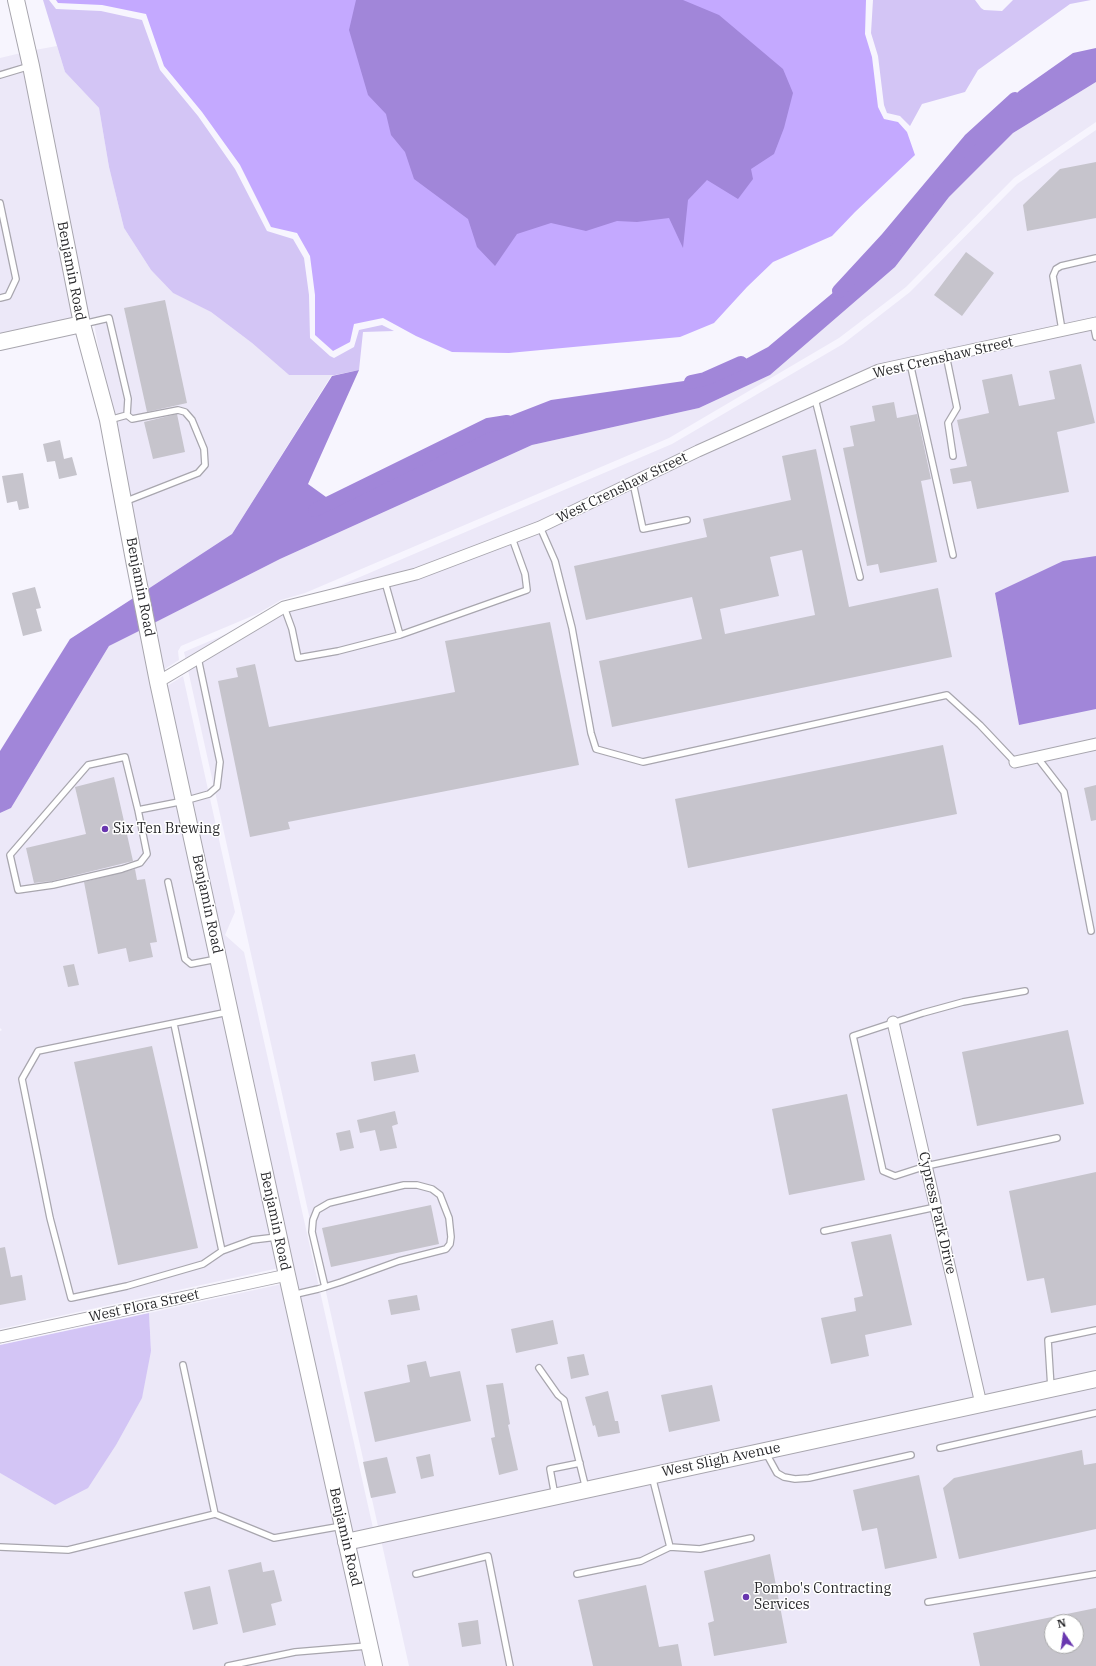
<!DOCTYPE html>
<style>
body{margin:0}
#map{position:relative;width:1096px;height:1666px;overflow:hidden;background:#f7f5fe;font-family:"IBM Plex Serif",serif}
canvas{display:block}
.north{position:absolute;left:1044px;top:1614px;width:40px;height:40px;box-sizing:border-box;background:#fff;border:1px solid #a9a9aa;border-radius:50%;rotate:347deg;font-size:11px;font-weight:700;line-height:16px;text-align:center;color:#28282b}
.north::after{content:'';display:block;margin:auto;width:14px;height:18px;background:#6937af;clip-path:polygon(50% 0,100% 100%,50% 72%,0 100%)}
</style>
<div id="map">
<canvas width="1096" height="1666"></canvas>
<div class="north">N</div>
</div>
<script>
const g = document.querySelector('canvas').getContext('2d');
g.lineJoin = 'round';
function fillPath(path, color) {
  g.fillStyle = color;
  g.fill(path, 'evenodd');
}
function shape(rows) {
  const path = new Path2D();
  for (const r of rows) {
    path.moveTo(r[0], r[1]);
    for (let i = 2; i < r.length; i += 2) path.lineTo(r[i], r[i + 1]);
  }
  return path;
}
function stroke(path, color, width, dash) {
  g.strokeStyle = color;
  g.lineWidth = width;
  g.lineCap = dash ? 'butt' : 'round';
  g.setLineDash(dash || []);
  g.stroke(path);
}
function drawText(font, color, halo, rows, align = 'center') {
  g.font = font + ' "IBM Plex Serif",serif';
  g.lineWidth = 3;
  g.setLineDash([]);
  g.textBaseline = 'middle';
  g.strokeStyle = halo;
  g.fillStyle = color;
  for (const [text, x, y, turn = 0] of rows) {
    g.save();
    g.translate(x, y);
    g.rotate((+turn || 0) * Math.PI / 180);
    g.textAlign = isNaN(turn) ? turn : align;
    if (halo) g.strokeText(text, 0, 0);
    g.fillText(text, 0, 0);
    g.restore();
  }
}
fillPath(shape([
 [57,46,65,72,99,108,109,167,124,228,151,270,173,293,211,312,252,343,289,375,335,375,331,376,232,534,148,589,115,419,103,373,93,318,88,319,35,50],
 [21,53,73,318,0,334,0,58],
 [1096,82,1096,122,1014,178,906,287,839,338,669,438,305,593,281,600,257,614,181,646,178,651,179,660,163,670,154,623,280,559,532,445,699,408,770,375,895,267,949,197,1013,133],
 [1096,130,1096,1666,409,1666,184,652,672,444,843,344,910,292,1017,184],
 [1052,1622,1076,1622,1076,1646,1052,1646],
 [141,630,150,677,149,678,152,684,279,1268,0,1329,0,1031,2,1030,0,1028,0,813,11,808,109,646],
 [183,676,235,912,225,935,244,952,373,1528,351,1533,167,686],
 [282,1284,367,1666,0,1666,0,1473,55,1505,151,1351,149,1313]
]), '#ece8f8');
fillPath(shape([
 [43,0,49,0,56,9,101,11,142,20,160,70,198,116,235,169,267,231,293,239,304,258,309,295,310,338,330,356,334,358,354,347,359,330,382,325,394,331,363,332,359,370,335,375,289,375,252,343,211,312,173,293,151,270,124,228,109,167,99,108,65,72],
 [873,0,975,0,981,8,984,10,1002,11,1013,0,1091,0,1070,4,978,70,965,92,922,104,910,126,900,116,887,113,884,105,878,56,871,33],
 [149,1313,151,1351,142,1398,116,1445,88,1488,55,1505,0,1473,0,1345]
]), '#d3c5f5');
fillPath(shape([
 [56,0,866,0,865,34,872,57,878,107,884,119,898,122,907,132,915,155,855,212,832,236,773,262,747,287,714,323,680,337,509,353,452,352,416,336,383,318,354,324,350,342,333,351,315,335,315,295,310,256,297,233,271,227,240,165,202,112,164,66,146,14,102,5,58,3]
]), '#c4a9ff');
fillPath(shape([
 [356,0,683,0,719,15,783,69,793,93,784,128,774,154,751,169,753,179,738,199,707,180,688,200,683,248,669,218,637,222,617,221,586,231,551,223,517,234,495,266,477,247,468,219,414,179,405,152,391,135,386,114,368,95,349,30],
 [1096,48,1096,82,1013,133,949,197,895,267,770,375,699,408,532,445,280,559,154,623,148,589,232,534,332,376,359,370,308,484,333,502,497,421,551,400,712,377,768,347,865,266,1019,91,1073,53],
 [1096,556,1096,709,1019,725,995,593,1063,561],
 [135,597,141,630,109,646,11,808,0,813,0,751,70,639]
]), '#a186d9');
stroke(shape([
 [839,291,887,239,970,140,1015,99],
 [691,382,705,379,741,363],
 [315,510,488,425,507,422]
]), '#a186d9', 14);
fillPath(shape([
 [1096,162,1096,218,1027,231,1023,205,1060,169],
 [966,252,994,273,962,316,934,295],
 [165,300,187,403,147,412,124,308],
 [1081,364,1095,423,1057,432,1069,492,977,509,971,481,953,484,950,469,967,466,957,420,989,413,982,380,1012,374,1019,406,1055,399,1049,371],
 [894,402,897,418,917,414,931,479,921,481,937,562,880,573,878,564,867,566,843,448,854,446,850,426,875,421,872,406],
 [177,414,185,452,153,459,144,422],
 [60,440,64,459,72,457,77,475,59,479,55,461,47,462,43,444],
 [816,449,849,607,938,588,952,657,612,727,599,661,702,639,692,597,586,620,574,566,707,537,703,519,791,500,782,456],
 [802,550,815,615,725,634,720,609,779,596,770,557],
 [23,473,29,508,19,510,17,501,7,503,2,476],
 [35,587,41,608,36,609,42,631,23,636,12,593],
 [550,622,579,765,288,822,290,829,250,837,218,681,238,677,236,668,255,664,269,727,455,692,445,641],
 [943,745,957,814,688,868,675,799],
 [114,777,133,861,52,881,34,883,26,848,86,834,75,787],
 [1096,785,1096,820,1091,821,1084,788],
 [135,869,137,880,145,879,157,942,150,943,153,957,129,962,126,948,98,954,84,882],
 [74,964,79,985,68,987,63,966],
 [1068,1030,1084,1104,977,1126,962,1052],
 [152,1046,198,1248,118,1265,74,1062],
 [415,1054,419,1072,374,1081,371,1062],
 [847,1094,865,1180,789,1195,772,1109],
 [395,1111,398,1124,392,1126,397,1148,380,1151,375,1130,360,1133,357,1120],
 [350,1130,354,1148,340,1151,336,1133],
 [1096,1172,1096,1305,1051,1313,1044,1278,1027,1281,1009,1191],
 [431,1205,439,1244,331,1267,322,1228],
 [891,1234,912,1325,865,1335,869,1356,831,1364,821,1318,856,1311,854,1298,863,1296,851,1242],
 [5,1247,11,1277,22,1275,26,1300,0,1305,0,1248],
 [417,1295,420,1310,391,1315,388,1300],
 [553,1320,558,1344,516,1353,511,1329],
 [584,1354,589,1375,571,1379,567,1357],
 [426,1361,430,1377,460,1371,471,1421,375,1442,364,1392,410,1382,407,1365],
 [503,1383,510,1424,508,1425,518,1470,499,1475,491,1438,495,1437,486,1385],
 [712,1385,720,1421,669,1432,661,1395],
 [608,1391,615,1421,618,1421,620,1433,598,1437,595,1425,593,1426,585,1397],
 [1082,1450,1084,1465,1096,1463,1096,1529,959,1559,943,1488,954,1478],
 [430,1454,434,1476,421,1479,416,1457],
 [387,1457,396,1493,371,1498,363,1462],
 [919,1475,937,1558,885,1569,877,1528,862,1531,853,1490],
 [770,1554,787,1643,714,1656,708,1623,714,1621,704,1571],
 [261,1562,263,1572,274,1570,282,1601,271,1604,276,1625,243,1633,228,1570],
 [646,1585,659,1647,678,1644,682,1666,593,1666,578,1600],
 [210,1586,218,1624,193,1630,184,1592],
 [1096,1608,1096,1666,980,1666,973,1633,1052,1617,1052,1646,1076,1646,1076,1622,1053,1622,1052,1617],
 [478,1620,481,1644,462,1647,458,1623]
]), '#c6c4cc');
const lane = shape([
 [0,75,30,66],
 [0,203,16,279,8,296,0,298],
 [1093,323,1096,337],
 [83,324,109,318,128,399,127,415,109,420],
 [1062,330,1053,276,1056,269,1061,266,1096,258],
 [946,355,957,408,948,423,953,456],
 [910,363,953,555],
 [815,399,860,577],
 [633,483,643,529,687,520],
 [124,502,198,473,205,465,204,449,192,420,185,412,178,410,132,419,127,415],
 [540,527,555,561,572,628,591,733,596,749,643,762,947,695,980,725,1015,762],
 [385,582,400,635,527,590,525,574,512,538],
 [284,607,292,629,298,658,338,651,400,635],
 [1037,757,1064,792,1091,931],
 [138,810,147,854,140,863,122,869,53,885,18,890,10,855,88,765,125,757,138,810,184,801,209,794,217,787,220,762,198,658],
 [168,882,185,959,191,964,217,959],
 [1025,991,963,1002,923,1013,853,1036,883,1171,895,1176,926,1166,1057,1138],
 [228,1012,38,1051,22,1079,50,1218,71,1298,127,1286,203,1264,222,1251,252,1240,277,1237],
 [174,1024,222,1251],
 [824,1231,936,1207],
 [292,1295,318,1289,325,1287,341,1282,399,1261,446,1249,450,1244,451,1237,449,1218,440,1195,432,1189,417,1185,404,1185,329,1203,317,1210,313,1220,312,1232,325,1287],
 [183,1365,215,1514],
 [539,1368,558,1395,564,1400,586,1489],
 [1051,1388,1048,1340,1096,1330],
 [940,1448,1096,1413],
 [766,1453,777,1473,784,1477,795,1479,809,1478,911,1455],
 [652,1476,670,1547],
 [555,1496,550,1469,580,1463],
 [0,1547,68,1550,215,1514,274,1538,342,1526],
 [416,1574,488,1556,510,1666],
 [577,1574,641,1561,670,1547,700,1549,751,1538],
 [928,1602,1096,1574],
 [228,1666,295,1652,367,1646]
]);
const street = shape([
 [158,682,284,607,416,574,540,527,698,451,879,370,1096,323],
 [1015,762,1096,744],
 [893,1022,981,1404],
 [0,1337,287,1275]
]);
const secondary = shape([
 [16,0,31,66,82,324,108,420,134,560,158,682,287,1275,374,1666],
 [0,342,82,324],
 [346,1542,1096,1379]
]);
stroke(lane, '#a8a6ae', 8);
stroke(street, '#a8a6ae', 13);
stroke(secondary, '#a8a6ae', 18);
stroke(lane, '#fff', 5.5);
stroke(street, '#fff', 11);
stroke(secondary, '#fff', 16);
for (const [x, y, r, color] of [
 [105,829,4,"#6937af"],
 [746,1597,4,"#6937af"]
]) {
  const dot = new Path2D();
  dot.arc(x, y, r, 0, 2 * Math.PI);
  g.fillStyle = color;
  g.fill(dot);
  stroke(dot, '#fff', 1.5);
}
drawText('14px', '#28282b', '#fff', [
 ["Benjamin Road",71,271,79],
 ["West Crenshaw Street",943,358,-13],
 ["West Crenshaw Street",622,488,-26],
 ["Benjamin Road",140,587,79],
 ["Benjamin Road",207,904,78],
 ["Cypress Park Drive",937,1213,77],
 ["Benjamin Road",275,1221,78],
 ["West Flora Street",144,1306,-12],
 ["West Sligh Avenue",721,1460,-12],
 ["Benjamin Road",345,1537,77]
]);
drawText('14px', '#28282b', '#fff', [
 ["Six Ten Brewing",113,829],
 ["Pombo's Contracting",754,1589],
 ["Services",754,1605]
], 'left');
</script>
